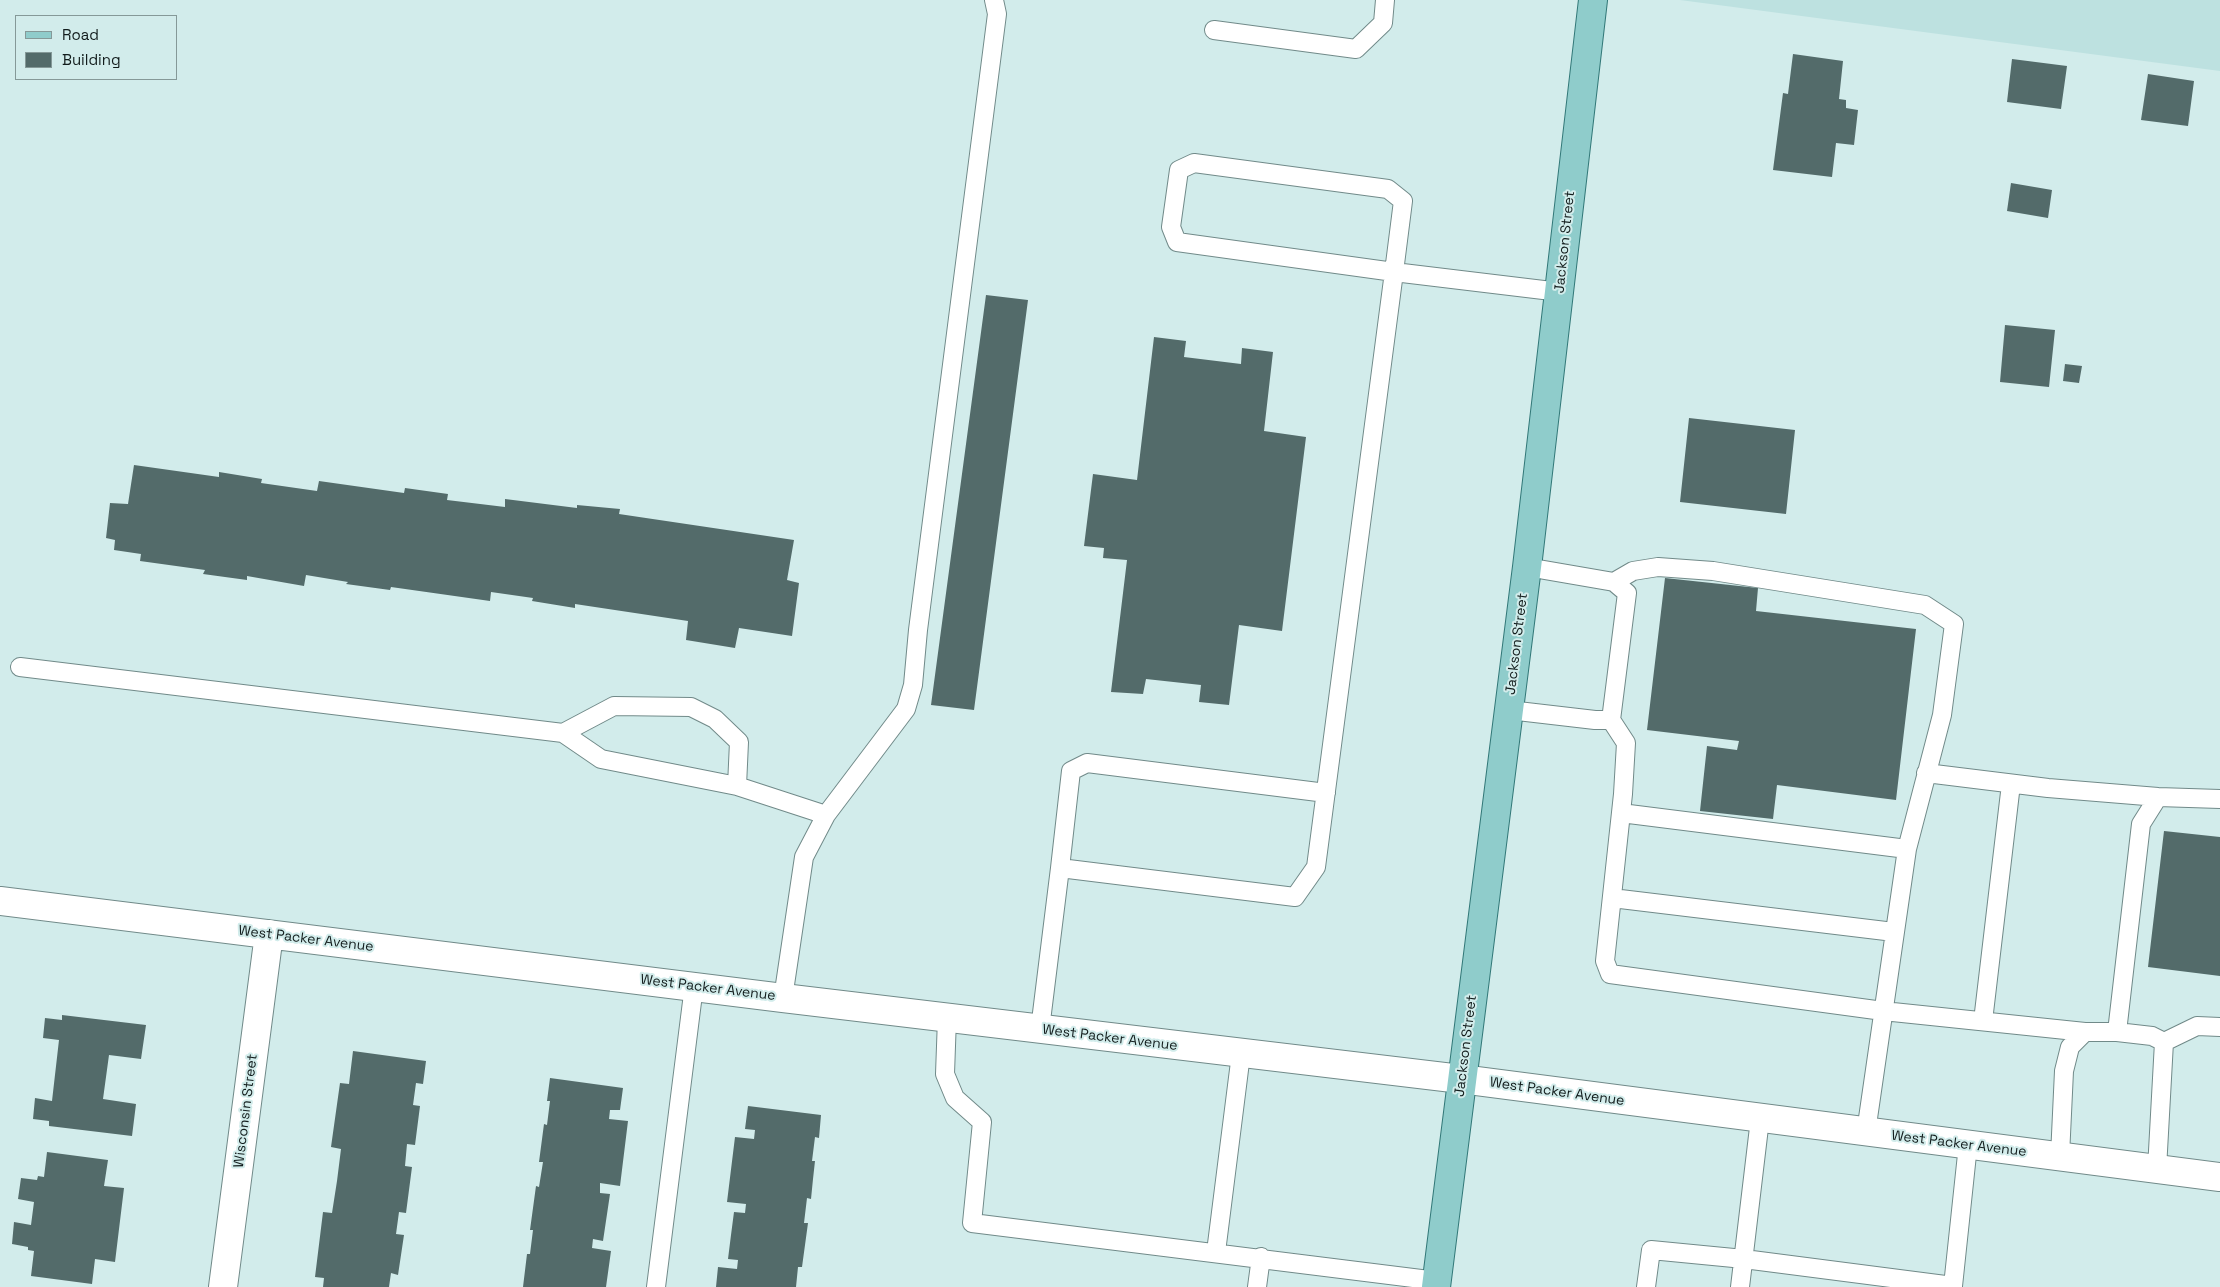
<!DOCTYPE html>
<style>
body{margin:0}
#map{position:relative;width:2220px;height:1287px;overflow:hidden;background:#d2eceb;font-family:"Space Grotesk",sans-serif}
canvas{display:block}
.legend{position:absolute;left:15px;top:15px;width:162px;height:65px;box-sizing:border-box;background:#d2eceb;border:1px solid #859998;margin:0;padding:6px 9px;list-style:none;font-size:15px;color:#121c1c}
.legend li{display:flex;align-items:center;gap:10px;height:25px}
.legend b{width:25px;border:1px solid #859998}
</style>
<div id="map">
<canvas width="2220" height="1287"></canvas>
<ul class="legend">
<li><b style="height:6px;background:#8fcccb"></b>Road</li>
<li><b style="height:14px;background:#536b6a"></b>Building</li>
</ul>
</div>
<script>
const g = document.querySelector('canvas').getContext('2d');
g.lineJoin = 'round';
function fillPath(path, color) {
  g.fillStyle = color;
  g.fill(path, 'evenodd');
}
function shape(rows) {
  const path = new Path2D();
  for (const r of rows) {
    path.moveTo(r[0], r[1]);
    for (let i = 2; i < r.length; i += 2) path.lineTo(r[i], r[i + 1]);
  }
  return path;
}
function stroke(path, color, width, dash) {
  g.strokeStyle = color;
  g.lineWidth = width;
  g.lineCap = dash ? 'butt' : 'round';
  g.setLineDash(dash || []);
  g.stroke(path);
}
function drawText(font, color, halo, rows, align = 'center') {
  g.font = font + ' "Space Grotesk",sans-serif';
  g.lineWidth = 4;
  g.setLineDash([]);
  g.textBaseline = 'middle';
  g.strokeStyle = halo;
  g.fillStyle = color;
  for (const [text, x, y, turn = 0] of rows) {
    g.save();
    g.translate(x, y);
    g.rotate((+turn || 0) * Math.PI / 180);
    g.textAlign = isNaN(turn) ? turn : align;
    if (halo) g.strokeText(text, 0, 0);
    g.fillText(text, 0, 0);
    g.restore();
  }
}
fillPath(shape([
 [1680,0,2220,0,2220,71]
]), '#bde1e0');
fillPath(shape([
 [1793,54,1843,61,1839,99,1846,100,1846,108,1858,110,1854,145,1836,143,1832,177,1773,170,1783,93,1788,94],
 [2012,59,2067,66,2061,109,2007,102],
 [2148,74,2194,81,2188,126,2141,120],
 [2011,183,2052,190,2048,218,2007,211],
 [986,295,1028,300,974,710,931,705],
 [2005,325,2055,330,2049,387,2000,382],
 [1154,337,1186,341,1184,357,1241,364,1242,348,1273,352,1264,431,1306,437,1282,631,1239,625,1229,705,1199,702,1201,685,1146,679,1143,694,1111,692,1127,560,1103,558,1104,548,1084,546,1093,474,1137,480],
 [2065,364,2082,366,2079,383,2063,381],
 [1689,418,1795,430,1786,514,1680,502],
 [134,465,219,477,219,472,262,479,261,483,317,491,319,481,404,493,405,488,448,494,447,500,505,507,505,499,577,508,577,505,620,509,619,514,794,540,787,580,799,583,792,636,739,628,735,648,686,640,688,621,575,604,575,608,532,601,533,598,491,592,490,601,391,587,390,590,346,584,348,582,306,575,304,586,247,576,247,580,203,574,205,570,140,561,141,554,114,550,115,540,106,538,110,503,128,504],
 [1665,578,1758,588,1756,611,1916,629,1896,800,1777,785,1773,819,1700,811,1707,746,1737,750,1739,741,1647,730],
 [2164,831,2220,837,2220,976,2148,967],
 [62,1015,146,1025,141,1059,109,1055,103,1099,136,1104,132,1136,49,1126,49,1121,33,1119,35,1098,52,1101,59,1040,43,1038,45,1018,62,1020],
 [353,1051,426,1061,423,1084,416,1083,413,1105,420,1106,415,1145,407,1144,405,1166,412,1167,406,1213,399,1212,396,1234,404,1235,398,1275,391,1273,389,1287,323,1287,324,1278,315,1277,323,1212,332,1213,337,1181,341,1149,331,1147,340,1083,349,1084],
 [550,1078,623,1088,620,1110,610,1110,609,1119,628,1121,620,1186,600,1183,600,1193,610,1194,603,1241,593,1239,592,1248,611,1251,606,1287,523,1287,527,1254,530,1254,533,1230,530,1230,536,1186,539,1187,543,1162,539,1162,544,1124,547,1125,550,1101,547,1101],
 [748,1106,821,1115,819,1138,815,1137,812,1161,815,1161,813,1179,811,1199,807,1198,804,1223,808,1223,802,1267,798,1267,796,1287,716,1287,718,1267,737,1269,738,1260,728,1259,731,1235,734,1212,745,1213,746,1204,727,1202,735,1137,754,1139,755,1130,745,1129],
 [47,1152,108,1160,104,1186,124,1188,115,1262,95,1259,92,1284,31,1276,34,1251,28,1250,28,1247,12,1244,14,1222,31,1225,34,1202,18,1199,21,1178,37,1180,38,1176,44,1177]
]), '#536b6a');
const lane = shape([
 [1214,30,1356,49,1383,23,1385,0],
 [1527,567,1614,582,1627,593,1611,720,1626,743,1623,794,1605,961,1610,974,1883,1011,2085,1032],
 [1614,582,1633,571,1658,567,1713,571,1925,605,1954,624,1942,715,1907,849,1866,1132],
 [20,667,563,733,601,759,737,786,826,815],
 [1509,710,1595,720,1611,720],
 [563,733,614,706,691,707,715,719,739,742,737,786],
 [1926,773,2048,788,2158,797,2220,799],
 [1621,813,1907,849],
 [1060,868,1071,771,1087,763,1326,793],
 [1612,898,1894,932],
 [783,998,804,857,826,815,906,709,913,685,918,630,997,14,994,0],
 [947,1018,945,1074,955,1098,982,1122,972,1223,1437,1281],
 [1983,1021,2011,784],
 [1040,1029,1060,868,1295,897,1316,867,1394,272,1403,201,1388,189,1194,163,1179,170,1171,227,1177,242,1394,272,1560,292],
 [2117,1032,2141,824,2158,797],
 [2164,1042,2197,1026,2220,1027],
 [2060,1156,2064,1071,2070,1047,2085,1032,2117,1032,2152,1036,2164,1042,2157,1169],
 [1216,1252,1241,1054],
 [656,1287,694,986],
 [1257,1287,1261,1257],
 [1646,1287,1651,1250,1744,1259,1953,1286,1968,1145],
 [1740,1287,1760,1119]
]);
const street = shape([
 [0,901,783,998,1461,1079,2220,1177],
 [223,1287,269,934]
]);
const primary = shape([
 [1436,1287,1527,567,1593,0]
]);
stroke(lane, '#718a89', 20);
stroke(street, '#718a89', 30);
stroke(primary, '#327878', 30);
stroke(lane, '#fff', 18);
stroke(street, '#fff', 28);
stroke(primary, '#8fcccb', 28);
drawText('14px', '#121c1c', '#d2eceb', [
 ["Jackson Street",1565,242,-84],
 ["Jackson Street",1517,644,-83],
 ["West Packer Avenue",306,939,7],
 ["West Packer Avenue",708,988,7],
 ["West Packer Avenue",1110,1038,7],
 ["Jackson Street",1466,1046,-83],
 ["West Packer Avenue",1557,1092,8],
 ["Wisconsin Street",246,1111,-83],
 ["West Packer Avenue",1959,1144,7]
]);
</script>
